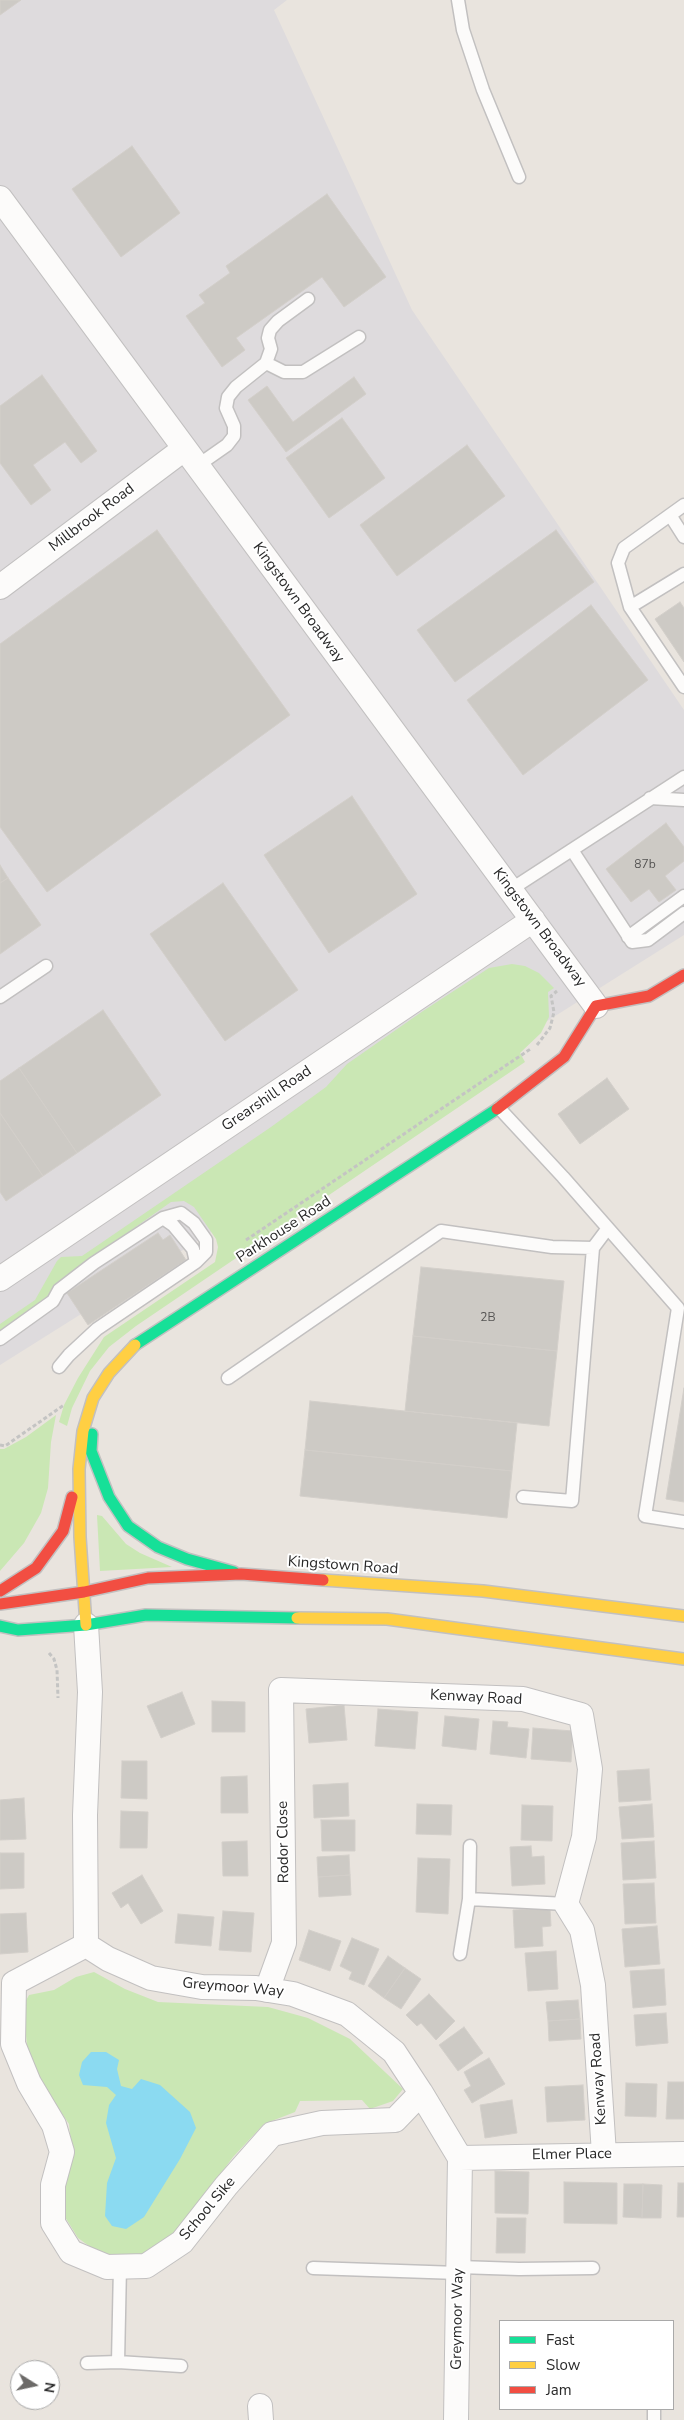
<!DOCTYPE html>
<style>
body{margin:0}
#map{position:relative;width:684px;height:2420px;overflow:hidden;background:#e9e4de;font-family:"Nunito Sans",sans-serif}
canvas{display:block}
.legend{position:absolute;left:499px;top:2320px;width:175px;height:90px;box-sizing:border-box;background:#fff;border:1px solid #a9a9a9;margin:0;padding:6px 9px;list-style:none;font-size:15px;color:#292929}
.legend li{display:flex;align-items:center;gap:10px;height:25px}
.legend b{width:25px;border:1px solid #a9a9a9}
.north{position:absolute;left:10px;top:2360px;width:50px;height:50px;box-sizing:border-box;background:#fff;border:1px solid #a9a9a9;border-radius:50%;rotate:100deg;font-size:14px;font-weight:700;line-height:20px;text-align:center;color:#292929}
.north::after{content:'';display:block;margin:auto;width:18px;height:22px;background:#6c6a68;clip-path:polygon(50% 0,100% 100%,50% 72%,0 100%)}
</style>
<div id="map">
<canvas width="684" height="2420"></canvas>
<ul class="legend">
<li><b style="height:6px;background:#16e098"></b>Fast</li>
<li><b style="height:6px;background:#ffcf43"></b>Slow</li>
<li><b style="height:6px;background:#f24e42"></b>Jam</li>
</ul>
<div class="north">N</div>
</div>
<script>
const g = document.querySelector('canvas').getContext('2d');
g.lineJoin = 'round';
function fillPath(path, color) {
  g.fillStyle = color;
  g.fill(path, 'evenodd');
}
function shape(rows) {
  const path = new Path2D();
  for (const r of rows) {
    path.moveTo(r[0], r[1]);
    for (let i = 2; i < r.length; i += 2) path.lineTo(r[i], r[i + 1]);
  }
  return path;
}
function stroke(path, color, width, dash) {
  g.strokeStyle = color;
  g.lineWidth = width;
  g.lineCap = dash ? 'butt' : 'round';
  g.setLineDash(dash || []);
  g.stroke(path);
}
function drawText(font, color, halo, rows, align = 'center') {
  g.font = font + ' "Nunito Sans",sans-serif';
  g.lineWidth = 4;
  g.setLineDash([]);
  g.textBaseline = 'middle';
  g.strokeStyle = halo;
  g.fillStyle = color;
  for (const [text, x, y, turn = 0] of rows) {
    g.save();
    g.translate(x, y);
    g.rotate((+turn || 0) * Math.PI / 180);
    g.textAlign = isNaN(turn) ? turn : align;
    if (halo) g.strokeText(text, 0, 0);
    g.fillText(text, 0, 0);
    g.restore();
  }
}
fillPath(shape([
 [0,0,287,0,274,10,412,310,684,710,684,935,0,1365]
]), '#dedbdd');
fillPath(shape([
 [512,964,525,966,539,973,554,988,548,992,549,1017,541,1033,520,1053,525,1062,136,1326,109,1347,90,1371,72,1408,67,1426,59,1422,64,1405,78,1378,104,1337,215,1262,218,1247,216,1239,194,1207,184,1201,171,1202,59,1281,49,1296,0,1333,0,1324,35,1300,57,1261,61,1257,82,1256,271,1127,326,1087,347,1064,423,1011,489,968],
 [56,1415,51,1442,48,1488,41,1513,24,1543,0,1571,0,1449,4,1449,26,1437],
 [97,1515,102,1516,126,1544,140,1553,172,1567,100,1571],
 [94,1972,125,1989,158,2002,268,2007,308,2018,350,2039,403,2089,393,2101,370,2109,362,2100,300,2101,295,2112,264,2124,233,2157,167,2246,138,2259,107,2259,78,2238,65,2217,62,2194,72,2152,69,2124,29,2065,23,2006,29,1995,54,1990,76,1977]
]), '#cae7b4');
fillPath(shape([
 [91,2052,106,2052,119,2060,117,2069,121,2086,132,2089,141,2079,160,2085,190,2112,196,2128,180,2159,144,2217,126,2229,112,2226,105,2216,107,2183,116,2158,106,2123,109,2105,116,2095,107,2087,83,2085,79,2075,82,2062]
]), '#8bdaf1');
const building = shape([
 [0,0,21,0,0,15,0,0],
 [132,146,180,213,121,257,72,189,132,146],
 [327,194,386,277,344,307,322,277,236,338,245,350,222,367,186,316,205,303,199,295,230,273,226,266,327,194],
 [42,375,97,451,81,463,65,442,33,465,51,490,31,505,0,463,0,406,42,375],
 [354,377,366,394,286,452,248,400,267,386,293,422,354,377],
 [342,418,385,478,329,518,286,458,342,418],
 [467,445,505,496,397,576,360,525,467,445],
 [157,530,290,715,47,892,0,827,0,644,157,530],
 [556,530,594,582,455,682,417,630,556,530],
 [680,602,684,608,684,662,655,619,680,602],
 [591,605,648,680,523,775,467,700,591,605],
 [352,796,417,894,329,953,264,855,352,796],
 [666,823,684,847,684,861,665,876,676,890,659,902,649,889,631,902,606,869,666,823],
 [0,865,8,878,0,883,0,865],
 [8,878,41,925,0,954,0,883,8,878],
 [223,883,298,990,225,1041,150,934,223,883],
 [103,1010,161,1095,77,1153,19,1068,103,1010],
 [19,1068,77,1153,43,1176,0,1113,0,1081,19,1068],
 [607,1078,629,1109,580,1144,558,1114,607,1078],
 [0,1113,43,1176,6,1201,0,1192,0,1113],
 [158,1233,163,1240,170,1235,186,1260,88,1325,67,1293,158,1233],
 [421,1267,564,1281,557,1351,413,1336,421,1267],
 [413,1336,557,1351,549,1426,405,1411,413,1336],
 [684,1388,684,1502,666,1499,684,1388],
 [310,1401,517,1423,512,1471,305,1450,310,1401],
 [305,1450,512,1471,507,1518,300,1496,305,1450],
 [182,1692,195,1724,161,1738,147,1706,182,1692],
 [212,1701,245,1702,245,1732,212,1732,212,1701],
 [344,1705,347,1740,309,1743,306,1709,344,1705],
 [378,1709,418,1712,415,1749,375,1746,378,1709],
 [445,1716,479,1719,476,1750,442,1746,445,1716],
 [493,1721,508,1722,507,1727,529,1729,526,1758,490,1754,493,1721],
 [533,1728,573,1731,571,1762,531,1759,533,1728],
 [122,1761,147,1761,147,1799,121,1798,122,1761],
 [649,1769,651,1800,619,1802,617,1771,649,1769],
 [247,1776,248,1813,221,1813,221,1777,247,1776],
 [348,1783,349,1816,314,1818,313,1785,348,1783],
 [24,1798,26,1839,0,1840,0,1800,24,1798],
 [417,1804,452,1805,451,1835,416,1834,417,1804],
 [652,1804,654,1837,622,1839,619,1807,652,1804],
 [522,1805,553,1806,552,1841,521,1840,522,1805],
 [121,1811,148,1812,147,1848,120,1848,121,1811],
 [321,1820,355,1820,355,1851,322,1851,321,1820],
 [247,1841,248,1876,223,1876,222,1842,247,1841],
 [654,1841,656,1878,623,1880,621,1843,654,1841],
 [531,1846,532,1857,544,1856,545,1884,512,1886,510,1847,531,1846],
 [0,1853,24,1853,24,1888,0,1889,0,1853],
 [349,1855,350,1875,318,1877,317,1857,349,1855],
 [418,1858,450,1859,448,1914,416,1912,418,1858],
 [142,1875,163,1911,141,1924,128,1903,121,1908,112,1893,142,1875],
 [350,1875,351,1895,319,1897,318,1877,350,1875],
 [654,1883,656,1923,625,1924,623,1884,654,1883],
 [550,1908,551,1926,542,1927,543,1946,515,1948,513,1910,550,1908],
 [223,1911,254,1913,251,1952,219,1950,223,1911],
 [26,1913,28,1952,0,1954,0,1914,26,1913],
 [178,1914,214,1917,211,1946,175,1943,178,1914],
 [657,1926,660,1964,625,1967,622,1929,657,1926],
 [309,1930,341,1941,330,1971,299,1960,309,1930],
 [352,1938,379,1949,364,1985,349,1979,352,1972,340,1966,352,1938],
 [556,1951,558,1989,528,1991,525,1953,556,1951],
 [388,1956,405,1968,384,1998,368,1986,388,1956],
 [405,1968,421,1979,401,2009,384,1998,405,1968],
 [664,1969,666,2005,633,2008,630,1971,664,1969],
 [429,1994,455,2021,436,2040,421,2023,417,2026,406,2015,429,1994],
 [578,2000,580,2019,548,2021,546,2002,578,2000],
 [666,2013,668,2043,636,2046,634,2015,666,2013],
 [580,2019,581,2039,549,2041,548,2021,580,2019],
 [464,2027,483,2053,458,2071,439,2045,464,2027],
 [489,2058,505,2084,472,2103,464,2090,471,2086,464,2072,489,2058],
 [668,2082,684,2082,684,2119,666,2119,668,2082],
 [626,2083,657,2084,656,2117,625,2116,626,2083],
 [583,2085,585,2120,547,2122,545,2087,583,2085],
 [512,2100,517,2133,485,2138,480,2105,512,2100],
 [495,2171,529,2172,528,2214,495,2213,495,2171],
 [564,2182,617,2183,617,2224,564,2223,564,2182],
 [678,2183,684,2183,684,2217,677,2217,678,2183],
 [624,2184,643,2184,642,2218,623,2217,624,2184],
 [643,2184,662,2185,661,2218,642,2218,643,2184],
 [497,2218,526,2218,525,2253,496,2253,497,2218]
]);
fillPath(building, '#cdcac5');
stroke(building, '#d3cfca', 1);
const lane = shape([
 [458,0,463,30,483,90,519,177],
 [266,363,284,372,303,372,359,337],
 [197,466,227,445,234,436,234,426,226,408,228,397,236,387,266,363,271,349,268,338,270,330,278,321,308,299],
 [684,505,624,548,618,563,630,607,684,687],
 [670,515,684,537],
 [630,607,684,574],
 [650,798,684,800],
 [572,850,632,942,648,940,684,913],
 [510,890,684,777],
 [628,937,684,896],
 [0,997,46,966],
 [499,1108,563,1177,678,1308,645,1516,684,1522],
 [163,1218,181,1213,194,1223,206,1240,206,1252,196,1262],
 [0,1339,53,1301,59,1290,94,1263,163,1218,173,1225,193,1249,196,1262,97,1329,69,1355,59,1367],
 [228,1378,441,1231,552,1247,593,1248,608,1228],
 [523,1497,572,1501,593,1248],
 [470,1846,469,1899,566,1904],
 [460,1954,469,1899],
 [459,2267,519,2269,593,2268],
 [313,2268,458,2273],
 [118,2362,120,2266],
 [87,2363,118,2362,181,2366],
 [654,2409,654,2420]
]);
const street = shape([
 [0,198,596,1006],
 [0,587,184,449],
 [0,1279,533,920],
 [86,1625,90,1692,85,1815,86,1945,108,1959,151,1978,202,1987,256,1988,293,1994,347,2014,394,2052,421,2093,460,2158,456,2420],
 [86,1945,14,1983,13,2044,29,2083,54,2125,62,2152,53,2185,53,2223,71,2252,107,2267,146,2266,182,2242,226,2186,272,2134,322,2123,395,2120,421,2093],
 [267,1990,284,1943,281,1690,523,1699,581,1715,590,1769,584,1837,566,1904,582,1930,593,1985,604,2154],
 [460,2158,684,2154],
 [260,2406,261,2420]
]);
const fast = shape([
 [135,1345,497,1109],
 [92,1434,91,1451,109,1497,128,1526,158,1547,187,1559,234,1572],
 [0,1626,18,1630,86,1625,146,1615,297,1618]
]);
const slow = shape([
 [323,1580,483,1591,684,1616],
 [297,1618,387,1619,684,1659],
 [86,1625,80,1537,79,1469,83,1431,93,1398,109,1373,135,1345]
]);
const jam = shape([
 [497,1109,564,1057,596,1006,649,996,684,975],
 [0,1591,36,1568,63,1531,72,1497],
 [0,1604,84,1592,148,1578,241,1574,323,1580]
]);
stroke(lane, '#c2c0c0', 15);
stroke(street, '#c2c0c0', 26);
stroke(fast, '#c2c0c0', 14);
stroke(slow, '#c2c0c0', 14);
stroke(jam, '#c2c0c0', 14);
stroke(shape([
 [537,1045,550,1028,554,1012,551,996,557,991],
 [246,1240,532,1048],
 [0,1445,5,1446,64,1405],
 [49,1653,54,1659,57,1670,58,1698]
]), '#c4c4c3', 3, [4, 2.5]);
stroke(lane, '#fcfbfa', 12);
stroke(street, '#fcfbfa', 24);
stroke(fast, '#16e098', 11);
stroke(slow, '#ffcf43', 11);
stroke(jam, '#f24e42', 11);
drawText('12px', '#545352', null, [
 ["87b",645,865],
 ["2B",488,1318]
]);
drawText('15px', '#292929', '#fff', [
 ["Millbrook Road",92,518,-37],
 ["Kingstown Broadway",298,603,54],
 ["Kingstown Broadway",539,928,53],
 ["Grearshill Road",267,1099,-34],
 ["Parkhouse Road",284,1230,-33],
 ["Kingstown Road",343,1566,4],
 ["Kenway Road",476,1698,3],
 ["Rodor Close",284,1842,-91],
 ["Greymoor Way",233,1988,5],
 ["Kenway Road",599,2079,-94],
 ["Elmer Place",572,2155,-1],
 ["School Sike",208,2209,-50],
 ["Greymoor Way",458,2319,-89]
]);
</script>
